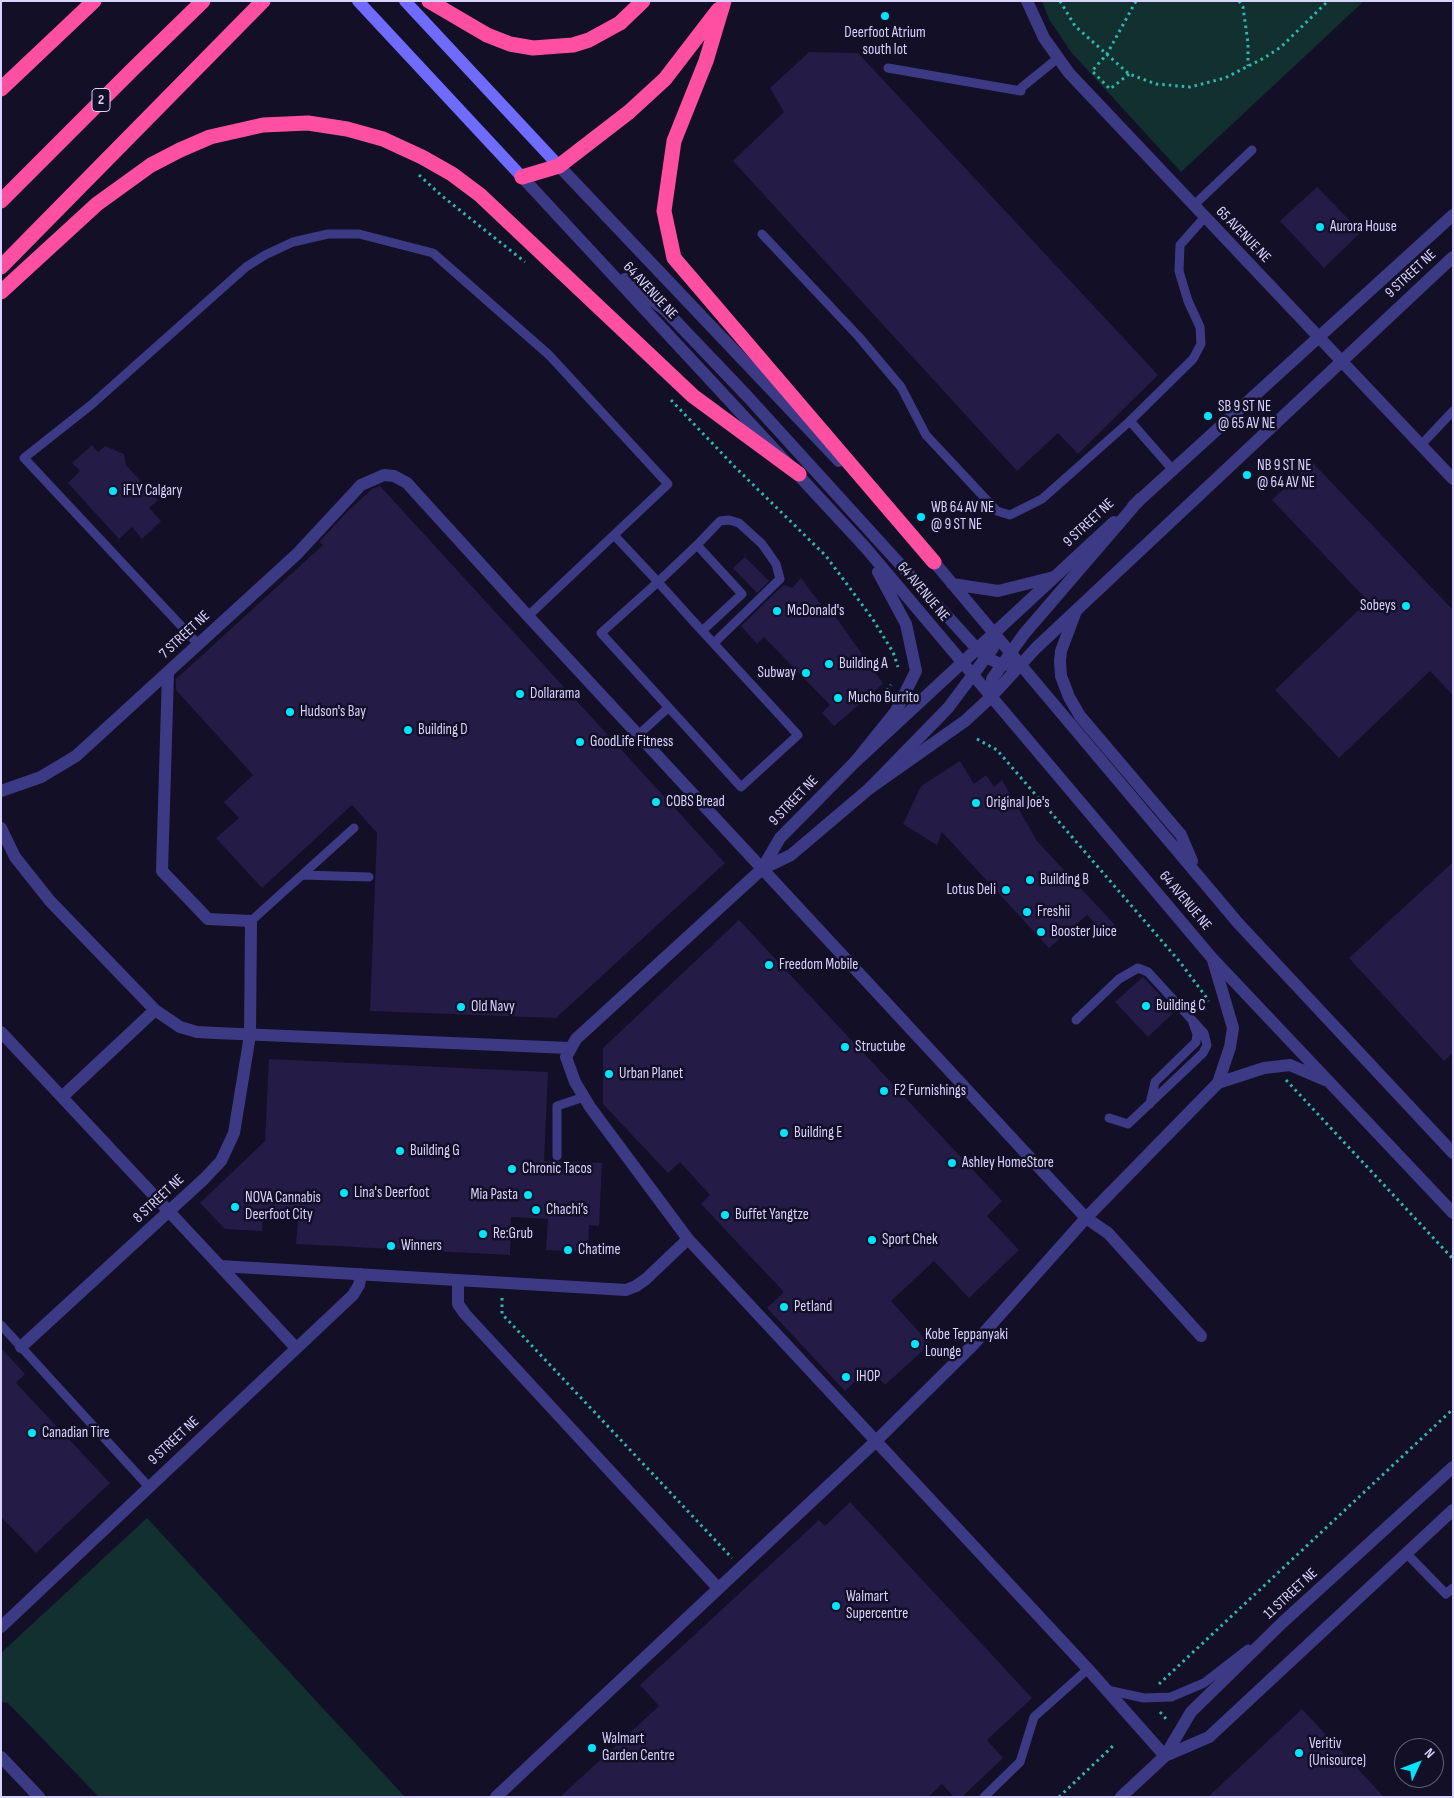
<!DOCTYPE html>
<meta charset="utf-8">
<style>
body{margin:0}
#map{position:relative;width:1454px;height:1798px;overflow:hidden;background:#130f26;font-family:"Sofia Sans Condensed",sans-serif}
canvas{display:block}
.frame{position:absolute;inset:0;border:2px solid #d9d4ff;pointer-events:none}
.north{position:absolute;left:1394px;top:1738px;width:50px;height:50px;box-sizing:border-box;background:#130f26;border:1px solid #625e7d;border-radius:50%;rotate:47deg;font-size:14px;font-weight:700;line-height:20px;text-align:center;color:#d9d4ff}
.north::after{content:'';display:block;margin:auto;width:18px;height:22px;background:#00e5ff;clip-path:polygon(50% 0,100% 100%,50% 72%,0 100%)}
</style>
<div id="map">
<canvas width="1454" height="1798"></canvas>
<div class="frame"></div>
<div class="north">N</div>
</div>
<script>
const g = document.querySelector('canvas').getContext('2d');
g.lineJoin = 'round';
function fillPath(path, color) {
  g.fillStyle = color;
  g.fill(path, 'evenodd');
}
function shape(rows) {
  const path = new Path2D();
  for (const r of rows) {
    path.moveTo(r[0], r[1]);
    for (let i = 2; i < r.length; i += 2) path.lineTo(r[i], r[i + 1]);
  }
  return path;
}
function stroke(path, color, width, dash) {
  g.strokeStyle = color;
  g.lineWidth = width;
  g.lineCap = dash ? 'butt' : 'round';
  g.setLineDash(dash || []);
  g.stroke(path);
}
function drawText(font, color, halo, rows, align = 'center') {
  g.font = font + ' "Sofia Sans Condensed",sans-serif';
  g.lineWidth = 5;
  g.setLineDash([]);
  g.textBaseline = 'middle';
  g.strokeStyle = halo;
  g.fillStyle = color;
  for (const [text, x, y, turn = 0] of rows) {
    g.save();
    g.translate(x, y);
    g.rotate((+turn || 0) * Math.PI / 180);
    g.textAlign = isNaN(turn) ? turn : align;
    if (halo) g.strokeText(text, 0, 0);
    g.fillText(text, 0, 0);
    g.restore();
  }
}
fillPath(shape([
 [1042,1,1364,1,1181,172,1071,52,1049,19],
 [147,1518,405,1797,99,1797,8,1703,1,1702,1,1653]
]), '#12302f');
fillPath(shape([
 [809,52,858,53,1158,375,1078,454,1058,433,1017,471,733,161,784,112,770,88],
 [1317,187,1361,232,1324,268,1280,221],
 [92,445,98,452,105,446,124,454,126,465,158,500,149,508,161,521,142,539,132,527,119,539,68,483,80,471,72,463],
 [1312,462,1453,610,1453,695,1430,671,1339,758,1275,690,1368,601,1272,500],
 [380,486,725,863,556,1018,370,1011,377,833,352,805,262,888,216,838,239,818,224,802,253,775,176,690,176,679,323,545,319,542,347,512,372,489],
 [745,557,769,581,757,593,733,568],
 [801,578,825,610,833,613,883,684,834,726,822,713,830,705,764,637,757,644,741,626,777,591,784,585,792,588],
 [960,761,974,784,986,775,994,787,1002,780,1037,841,1115,925,1106,935,1087,915,1049,948,942,832,937,845,903,824,921,786],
 [1453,862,1453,1053,1444,1061,1349,958],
 [739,920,1002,1201,987,1216,1019,1250,969,1298,934,1261,891,1301,930,1344,885,1385,869,1368,845,1391,767,1308,784,1292,701,1204,710,1195,680,1162,668,1173,603,1104,603,1048],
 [1143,977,1175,1011,1148,1037,1115,1002],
 [269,1059,548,1072,544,1161,602,1163,599,1226,589,1225,588,1252,546,1250,548,1219,511,1217,510,1255,296,1244,298,1220,263,1218,262,1231,225,1229,200,1203,265,1141],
 [1,1348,25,1374,16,1383,110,1483,36,1553,1,1517],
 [850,1502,1032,1698,987,1740,1003,1758,962,1797,954,1797,942,1784,928,1797,560,1797,659,1706,640,1685,819,1520,825,1526],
 [1302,1709,1384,1797,1208,1797]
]), '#241b47');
stroke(shape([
 [1060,1,1075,26,1129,74,1156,84,1190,87,1225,78,1264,58,1281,47,1328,1],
 [1239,1,1243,7,1248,43,1248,66],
 [1129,74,1110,89,1092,71,1107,54,1136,1],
 [419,175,442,196,525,262],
 [671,400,734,466,826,556,872,618,893,652,898,667],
 [883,696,891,685],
 [977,739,997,750,1180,962,1209,1001],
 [1286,1080,1453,1259],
 [502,1298,502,1314,732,1558],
 [1159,1684,1453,1409],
 [1160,1712,1167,1720],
 [1059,1797,1114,1745]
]), '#2fb8b0', 3, [2.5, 4]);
stroke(shape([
 [888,68,1021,91],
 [1021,88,1058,58],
 [1193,206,1252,150],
 [762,234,859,337,901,387,926,435,997,511,1010,515,1042,499,1130,421,1172,469],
 [1130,421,1193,359,1201,344,1200,327,1188,301,1179,271,1180,245,1204,218],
 [1421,445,1453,411],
 [614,535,658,582,693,621,798,735,741,787,601,633,658,582,697,545,742,594,702,631],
 [697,545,720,521,729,520,739,523,762,544,776,564,780,579,714,643],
 [199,645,24,458,91,405,246,267,265,255,293,242,328,234,359,234,433,253,549,355,668,484,528,616],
 [638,735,668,708],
 [302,875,369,877],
 [251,921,354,828],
 [1076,1020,1119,979,1138,968,1148,972,1204,1033,1207,1045,1203,1053,1128,1124,1109,1118],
 [1150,1104,1155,1082,1196,1042,1197,1034,1193,1023],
 [557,1156,557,1106,584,1097],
 [1,1325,149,1487],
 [1406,1553,1446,1594,1453,1588],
 [1107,1690,1144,1698,1171,1697,1204,1683,1248,1649],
 [984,1797,1020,1762,1034,1717,1088,1669]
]), '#3d3a85', 9);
stroke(shape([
 [1027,1,1044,38,1069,73,1453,479],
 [1133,506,1453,215],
 [1,791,41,777,76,756,297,554,361,485,384,475,394,476,407,483,416,493,528,616,1072,1203,1086,1218,1108,1233,1201,1336],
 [1,828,15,857,50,901,155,1010,180,1027,197,1032,216,1033,569,1048],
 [762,869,780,838,855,762,1114,522],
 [1,1032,220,1266,626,1290,636,1286,646,1279,688,1239],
 [62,1097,155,1010],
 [220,1266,296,1348],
 [458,1280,458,1304,465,1314,718,1588],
 [21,1347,204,1179,221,1161,234,1133,250,1035,251,921,208,919,162,871,168,673],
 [1,1627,353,1295,359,1285,361,1274],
 [1165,1756,1088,1669,688,1239,590,1107,575,1082,566,1057,576,1039,762,869,791,855,870,788,965,721,991,697,1036,648,1453,257],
 [1,1757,39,1797],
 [496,1797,875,1442,973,1345,1086,1218,1218,1083]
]), '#3d3a85', 12);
stroke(shape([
 [559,166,839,461],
 [522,177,865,547,1212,958,1453,1213],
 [625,279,666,311,748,397,978,650,986,657,1002,665,1021,664],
 [929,556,1238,923,1453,1153],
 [952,584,998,591,1054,577],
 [1076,611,1061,651,1060,661,1061,676,1069,697,1080,716,1181,835,1192,861],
 [991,697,992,679,1024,634,1140,499],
 [855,762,896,711,916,671,906,624,878,572],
 [870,788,948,708,993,648,995,634],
 [1213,960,1233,1028,1230,1047,1218,1083],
 [1218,1083,1264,1068,1290,1065,1325,1080],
 [1165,1756,1209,1737,1453,1510],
 [1121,1797,1165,1756,1191,1712,1282,1623,1453,1467]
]), '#3d3a85', 12);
stroke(shape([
 [358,1,522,177],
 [405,1,559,166]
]), '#6f6bff', 12);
stroke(shape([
 [429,1,487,35,510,44,533,48,573,45,589,40,620,23,643,1],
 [724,1,706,61,674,141,664,211,674,258,934,562],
 [1,89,94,1],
 [522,177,559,166,629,112,665,79,718,10],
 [1,201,132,70,203,1],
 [1,267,263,1],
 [1,292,97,204,151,165,180,150,210,137,263,125,308,123,347,129,383,139,422,157,452,174,480,195,693,396,799,474]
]), '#ff4fa3', 15);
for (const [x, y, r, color] of [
 [885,16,5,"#00e5ff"],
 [1320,227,5,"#00e5ff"],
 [1208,416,5,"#00e5ff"],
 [1247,475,5,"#00e5ff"],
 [113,491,5,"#00e5ff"],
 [921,517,5,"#00e5ff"],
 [1406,606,5,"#00e5ff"],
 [777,611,5,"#00e5ff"],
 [829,664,5,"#00e5ff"],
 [806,673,5,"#00e5ff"],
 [520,694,5,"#00e5ff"],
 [838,698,5,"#00e5ff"],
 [290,712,5,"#00e5ff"],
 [408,730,5,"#00e5ff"],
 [580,742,5,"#00e5ff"],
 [656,802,5,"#00e5ff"],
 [976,803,5,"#00e5ff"],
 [1030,880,5,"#00e5ff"],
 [1006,890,5,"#00e5ff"],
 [1027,912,5,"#00e5ff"],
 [1041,932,5,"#00e5ff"],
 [769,965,5,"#00e5ff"],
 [1146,1006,5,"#00e5ff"],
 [461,1007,5,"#00e5ff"],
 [845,1047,5,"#00e5ff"],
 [609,1074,5,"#00e5ff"],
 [884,1091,5,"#00e5ff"],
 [784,1133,5,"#00e5ff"],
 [400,1151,5,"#00e5ff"],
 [952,1163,5,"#00e5ff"],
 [512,1169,5,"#00e5ff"],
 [344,1193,5,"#00e5ff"],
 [528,1195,5,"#00e5ff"],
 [235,1207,5,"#00e5ff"],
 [536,1210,5,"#00e5ff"],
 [725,1215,5,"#00e5ff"],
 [483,1234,5,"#00e5ff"],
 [872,1240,5,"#00e5ff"],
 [391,1246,5,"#00e5ff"],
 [568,1250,5,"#00e5ff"],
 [784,1307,5,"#00e5ff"],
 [915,1344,5,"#00e5ff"],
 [846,1377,5,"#00e5ff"],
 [32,1433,5,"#00e5ff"],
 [836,1606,5,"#00e5ff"],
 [592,1748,5,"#00e5ff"],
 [1299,1753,5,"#00e5ff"]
]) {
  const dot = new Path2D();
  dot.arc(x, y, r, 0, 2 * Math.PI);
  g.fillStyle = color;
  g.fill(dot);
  stroke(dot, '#130f26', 2);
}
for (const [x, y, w] of [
 [101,100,18]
]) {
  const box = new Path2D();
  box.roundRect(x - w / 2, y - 11.5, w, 23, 4);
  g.fillStyle = '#130f26';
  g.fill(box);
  stroke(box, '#d9d4ff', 1);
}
drawText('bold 14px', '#d9d4ff', null, [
 ["2",101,100]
]);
drawText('15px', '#d9d4ff', '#130f26', [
 ["Deerfoot Atrium",885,33,"center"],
 ["south lot",885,50,"center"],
 ["Aurora House",1330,227],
 ["SB 9 ST NE",1218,407],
 ["@ 65 AV NE",1218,424],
 ["NB 9 ST NE",1257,466],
 ["@ 64 AV NE",1257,483],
 ["iFLY Calgary",123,491],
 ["WB 64 AV NE",931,508],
 ["@ 9 ST NE",931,525],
 ["Sobeys",1396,606,"right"],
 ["McDonald's",787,611],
 ["Building A",839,664],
 ["Subway",796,673,"right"],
 ["Dollarama",530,694],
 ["Mucho Burrito",848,698],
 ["Hudson's Bay",300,712],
 ["Building D",418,730],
 ["GoodLife Fitness",590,742],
 ["COBS Bread",666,802],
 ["Original Joe's",986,803],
 ["Building B",1040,880],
 ["Lotus Deli",996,890,"right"],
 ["Freshii",1037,912],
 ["Booster Juice",1051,932],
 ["Freedom Mobile",779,965],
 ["Building C",1156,1006],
 ["Old Navy",471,1007],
 ["Structube",855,1047],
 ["Urban Planet",619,1074],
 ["F2 Furnishings",894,1091],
 ["Building E",794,1133],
 ["Building G",410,1151],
 ["Ashley HomeStore",962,1163],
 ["Chronic Tacos",522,1169],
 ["Lina's Deerfoot",354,1193],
 ["Mia Pasta",518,1195,"right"],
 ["NOVA Cannabis",245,1198],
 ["Deerfoot City",245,1215],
 ["Chachi’s",546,1210],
 ["Buffet Yangtze",735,1215],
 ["Re:Grub",493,1234],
 ["Sport Chek",882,1240],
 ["Winners",401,1246],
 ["Chatime",578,1250],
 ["Petland",794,1307],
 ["Kobe Teppanyaki",925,1335],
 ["Lounge",925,1352],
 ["IHOP",856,1377],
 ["Canadian Tire",42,1433],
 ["Walmart",846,1597],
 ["Supercentre",846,1614],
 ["Walmart",602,1739],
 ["Garden Centre",602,1756],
 ["Veritiv",1309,1744],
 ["(Unisource)",1309,1761]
], 'left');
drawText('15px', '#d9d4ff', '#130f26', [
 ["65 AVENUE NE",1243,235,46],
 ["9 STREET NE",1411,274,-43],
 ["64 AVENUE NE",650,291,47],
 ["9 STREET NE",1089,523,-43],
 ["64 AVENUE NE",923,592,50],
 ["7 STREET NE",185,635,-43],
 ["9 STREET NE",794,801,-46],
 ["64 AVENUE NE",1185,901,50],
 ["8 STREET NE",159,1199,-43],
 ["9 STREET NE",174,1441,-43],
 ["11 STREET NE",1291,1594,-43]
]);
</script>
